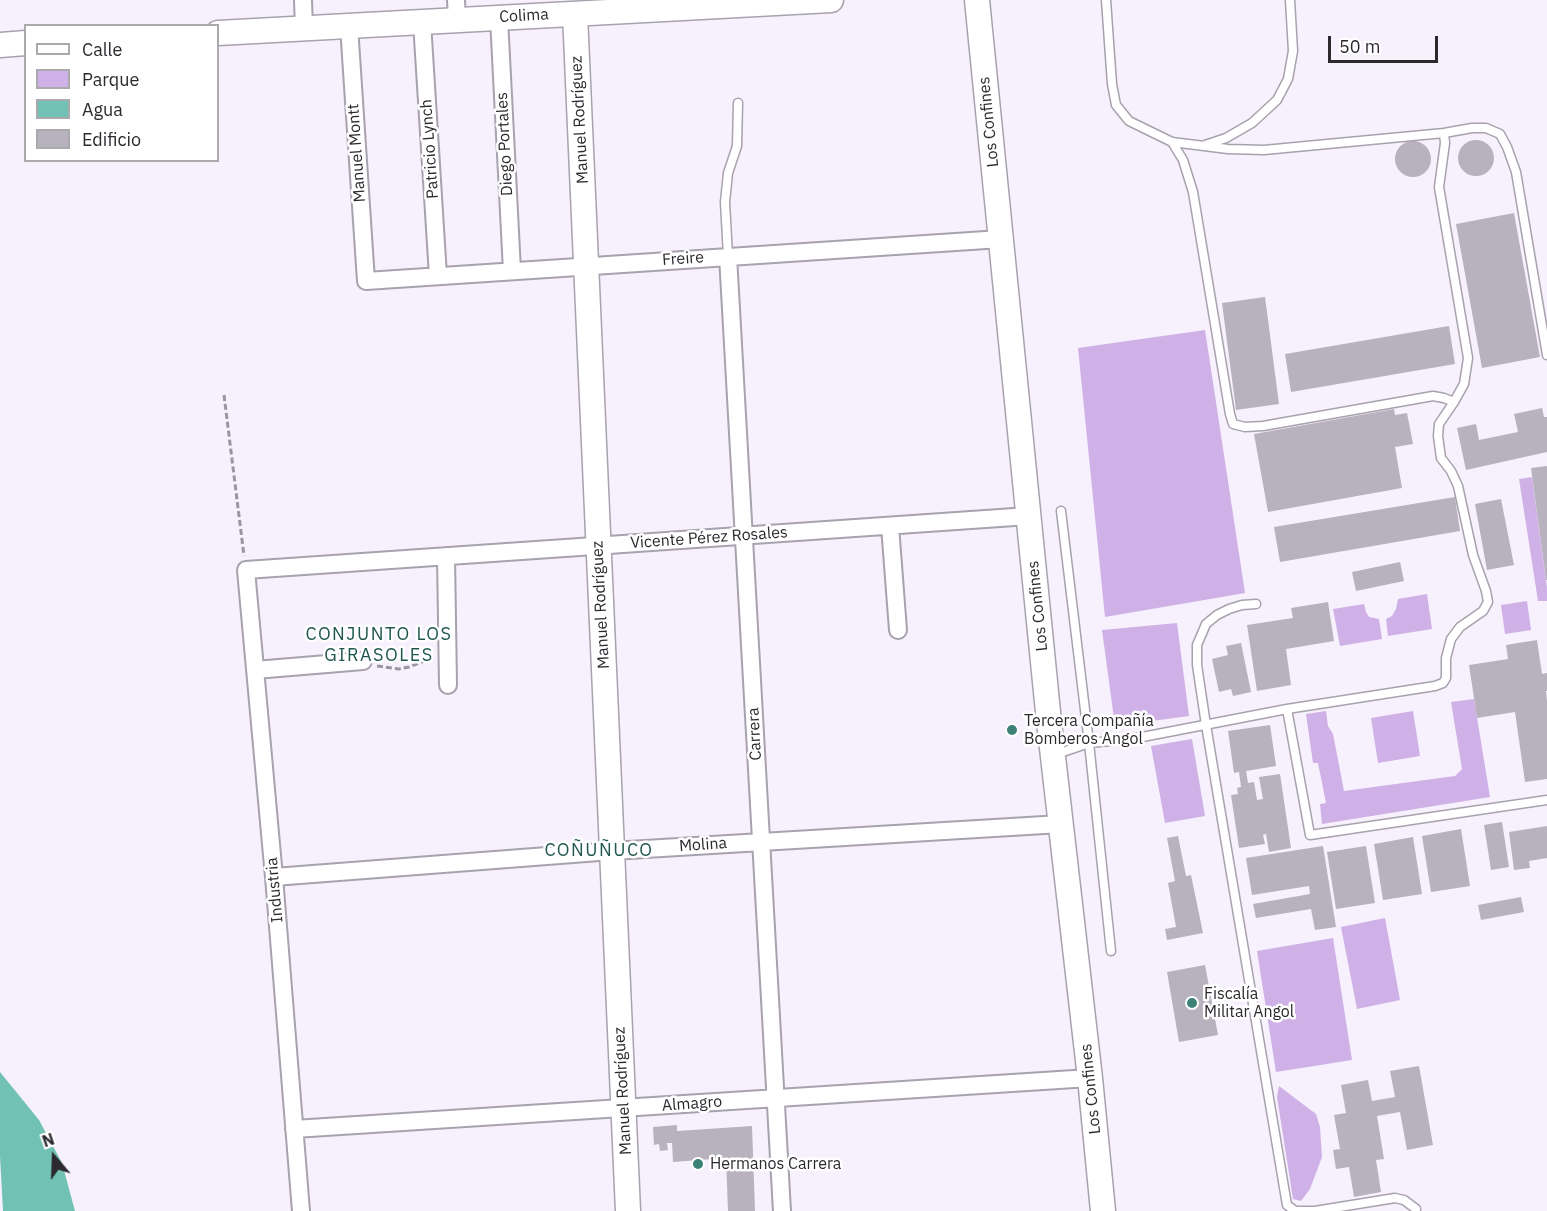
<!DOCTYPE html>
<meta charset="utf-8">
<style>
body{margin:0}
#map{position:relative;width:1547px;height:1211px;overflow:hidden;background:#f7f0fd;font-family:"IBM Plex Sans",sans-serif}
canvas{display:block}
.legend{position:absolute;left:24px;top:24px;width:195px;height:138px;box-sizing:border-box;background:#fff;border:2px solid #aaa9ab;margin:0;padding:8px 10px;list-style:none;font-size:18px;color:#2b292e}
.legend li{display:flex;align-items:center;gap:12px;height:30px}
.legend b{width:30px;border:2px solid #aaa9ab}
.north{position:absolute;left:24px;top:1127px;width:60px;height:60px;-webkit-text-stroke:4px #fff;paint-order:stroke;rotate:341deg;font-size:16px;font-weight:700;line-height:24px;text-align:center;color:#2b292e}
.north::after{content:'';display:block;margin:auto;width:21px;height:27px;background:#2b292e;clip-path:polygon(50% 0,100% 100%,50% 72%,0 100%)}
.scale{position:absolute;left:1328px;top:36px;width:110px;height:27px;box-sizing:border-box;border:3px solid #2b292e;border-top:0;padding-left:8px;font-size:18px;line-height:21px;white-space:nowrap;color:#2b292e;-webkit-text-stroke:4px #fff;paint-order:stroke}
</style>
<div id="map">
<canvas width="1547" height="1211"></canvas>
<ul class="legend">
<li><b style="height:8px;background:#fff"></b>Calle</li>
<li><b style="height:16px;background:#cfb1e7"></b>Parque</li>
<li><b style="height:16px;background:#71c2b4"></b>Agua</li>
<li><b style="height:16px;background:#b8b2be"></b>Edificio</li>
</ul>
<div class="north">N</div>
<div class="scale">50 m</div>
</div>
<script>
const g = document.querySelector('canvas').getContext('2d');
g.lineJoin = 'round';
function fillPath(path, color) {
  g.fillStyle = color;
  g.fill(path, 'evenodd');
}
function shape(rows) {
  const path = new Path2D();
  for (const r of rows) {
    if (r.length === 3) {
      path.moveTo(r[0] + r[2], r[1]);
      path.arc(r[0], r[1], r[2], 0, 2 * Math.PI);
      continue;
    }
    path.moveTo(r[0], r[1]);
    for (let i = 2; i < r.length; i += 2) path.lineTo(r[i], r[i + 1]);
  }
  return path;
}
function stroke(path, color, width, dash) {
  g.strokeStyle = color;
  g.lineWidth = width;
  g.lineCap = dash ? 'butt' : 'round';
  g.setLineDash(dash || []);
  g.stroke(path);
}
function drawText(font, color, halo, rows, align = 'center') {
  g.font = font + ' "IBM Plex Sans",sans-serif';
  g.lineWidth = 5;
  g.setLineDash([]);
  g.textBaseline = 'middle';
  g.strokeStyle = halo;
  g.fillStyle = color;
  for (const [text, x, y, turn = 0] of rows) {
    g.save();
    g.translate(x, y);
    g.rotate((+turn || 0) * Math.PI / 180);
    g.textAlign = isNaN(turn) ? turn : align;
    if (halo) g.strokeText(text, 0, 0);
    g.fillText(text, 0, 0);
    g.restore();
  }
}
fillPath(shape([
 [1205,330,1245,593,1105,617,1078,348],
 [1532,477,1547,588,1547,601,1538,601,1519,479],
 [1427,594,1432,629,1388,636,1386,619,1392,616,1396,609,1398,599],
 [1527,601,1531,630,1505,634,1501,605],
 [1364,604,1366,612,1369,617,1379,619,1382,639,1340,646,1333,609],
 [1177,623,1189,716,1115,726,1102,630],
 [1474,699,1490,797,1322,824,1320,804,1326,803,1318,763,1313,763,1306,714,1326,711,1328,726,1333,734,1344,791,1455,776,1462,769,1451,702],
 [1413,711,1420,756,1378,763,1371,718],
 [1192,739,1205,816,1165,823,1151,746],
 [1385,918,1400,1000,1357,1009,1341,927],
 [1333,938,1352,1060,1276,1072,1257,951],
 [1279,1086,1316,1114,1320,1127,1322,1157,1310,1189,1301,1201,1293,1199,1277,1097]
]), '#cfb1e7');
fillPath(shape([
 [0,1072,39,1120,62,1163,75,1211,3,1211,0,1156]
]), '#71c2b4');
fillPath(shape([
 [1476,158,18],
 [1413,159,18],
 [1514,213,1540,357,1482,368,1456,224],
 [1265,297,1279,404,1236,410,1222,303],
 [1449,326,1455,364,1291,392,1285,354],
 [1542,408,1544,417,1547,417,1547,452,1466,470,1457,428,1476,424,1479,440,1518,432,1514,414],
 [1394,409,1395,415,1407,413,1413,444,1395,447,1402,488,1268,512,1254,434],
 [1547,466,1547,580,1546,580,1531,468],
 [1455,497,1460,531,1280,562,1274,527],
 [1501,499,1514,565,1487,570,1475,504],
 [1400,562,1404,581,1356,591,1352,572],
 [1328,602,1334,641,1286,649,1291,685,1257,691,1247,625,1293,618,1291,608],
 [1537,640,1542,674,1547,673,1547,691,1546,691,1547,701,1547,779,1525,782,1515,712,1477,718,1469,665,1508,659,1506,645],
 [1241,643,1251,692,1233,696,1231,689,1219,692,1212,659,1228,655,1226,646],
 [1270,725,1276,766,1246,771,1248,783,1254,782,1257,800,1263,799,1259,777,1280,774,1291,848,1269,852,1266,834,1263,835,1265,844,1239,848,1231,795,1238,794,1237,788,1241,787,1239,772,1234,773,1228,731],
 [1502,822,1509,867,1491,870,1484,825],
 [1547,826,1547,858,1529,861,1530,868,1514,870,1509,832],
 [1461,829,1470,886,1431,892,1422,836],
 [1178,836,1186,876,1191,875,1203,933,1167,940,1165,929,1176,927,1168,883,1175,881,1167,838],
 [1413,837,1422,894,1383,900,1374,844],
 [1323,846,1336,927,1315,930,1311,909,1256,918,1253,904,1310,894,1309,886,1252,895,1246,858],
 [1366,846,1375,903,1336,909,1327,852],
 [1521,897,1524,912,1481,920,1478,905],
 [1205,965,1218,1035,1179,1042,1167,972],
 [1419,1066,1433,1145,1407,1150,1400,1112,1377,1116,1384,1159,1376,1160,1381,1192,1354,1197,1349,1167,1336,1169,1333,1150,1340,1149,1334,1115,1346,1113,1341,1085,1368,1080,1372,1101,1395,1097,1390,1071],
 [677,1125,677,1131,752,1126,755,1211,728,1211,726,1158,673,1162,672,1143,667,1143,668,1150,660,1151,659,1144,654,1145,653,1127]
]), '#b8b2be');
const lane = shape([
 [1106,0,1112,84,1116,105,1129,121,1172,142,1228,149,1264,150,1444,133,1472,128,1486,128,1500,134,1507,147,1516,172,1547,355],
 [1172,142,1183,160,1193,192,1230,414,1233,424,1245,427,1263,426,1433,396,1444,398,1454,402],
 [1205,145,1226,138,1252,123,1277,100,1288,79,1293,51,1290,0],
 [728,256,725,202,728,173,737,146,738,103],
 [1061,511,1089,743,1111,951],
 [1256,604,1242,605,1229,609,1217,615,1206,624,1197,645,1197,665,1206,725,1287,1205,1295,1211,1313,1211],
 [1287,709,1435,686,1443,683,1446,678,1446,658,1451,639,1460,627,1483,611,1488,602,1486,591,1473,555,1458,486,1451,471,1441,458,1438,436,1439,424,1454,402,1464,384,1468,358,1439,187,1445,143,1444,133],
 [1054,755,1089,743,1132,739,1287,709,1310,835,1547,800],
 [1315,1211,1395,1198,1404,1200,1416,1209]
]);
const street = shape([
 [303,0,304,28],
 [456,0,457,20],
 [499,18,512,271],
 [422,22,438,276],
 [349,26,366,281,1001,239],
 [728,256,782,1211],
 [890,526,898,630],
 [446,556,448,685],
 [255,670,363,661],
 [274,877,612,851,1061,824],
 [294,1129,1090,1078],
 [301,1211,274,877,246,570,1029,516]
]);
const secondary = shape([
 [977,0,1049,722,1090,1078,1103,1211],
 [575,14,628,1211],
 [218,33,831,0],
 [0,45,26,43]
]);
stroke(lane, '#a8a1ae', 11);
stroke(street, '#a8a1ae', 20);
stroke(secondary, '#a8a1ae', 27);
stroke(shape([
 [224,395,244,556],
 [377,666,399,669,409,667,432,658]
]), '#9a959f', 3, [6, 3]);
stroke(lane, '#fff', 8);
stroke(street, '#fff', 16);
stroke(secondary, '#fff', 24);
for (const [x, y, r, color] of [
 [1012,730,6,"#3d8277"],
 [1192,1003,6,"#3d8277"],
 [698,1164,6,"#3d8277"]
]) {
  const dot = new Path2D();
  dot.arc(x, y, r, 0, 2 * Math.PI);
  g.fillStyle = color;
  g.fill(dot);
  stroke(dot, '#fff', 2);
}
drawText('16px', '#2b292e', '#fff', [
 ["Colima",524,16,-3],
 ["Manuel Rodríguez",580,120,-93],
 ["Los Confines",989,122,-96],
 ["Diego Portales",505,144,-93],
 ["Patricio Lynch",430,149,-94],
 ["Manuel Montt",357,153,-94],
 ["Freire",683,259,-4],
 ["Vicente Pérez Rosales",709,538,-4],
 ["Manuel Rodríguez",601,605,-93],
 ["Los Confines",1038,606,-96],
 ["Carrera",755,734,-93],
 ["Molina",703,845,-4],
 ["Industria",275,890,-95],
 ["Los Confines",1091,1089,-96],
 ["Manuel Rodríguez",623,1091,-93],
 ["Almagro",692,1104,-4]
]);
drawText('16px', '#2b292e', '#fff', [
 ["Tercera Compañía",1024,721],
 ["Bomberos Angol",1024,739],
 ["Fiscalía",1204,994],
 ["Militar Angol",1204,1012],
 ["Hermanos Carrera",710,1164]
], 'left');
g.letterSpacing = '1.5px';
drawText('18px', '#1f574e', '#fff', [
 ["CONJUNTO LOS",379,635],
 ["GIRASOLES",379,656],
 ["COÑUÑUCO",599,851]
]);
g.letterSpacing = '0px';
</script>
